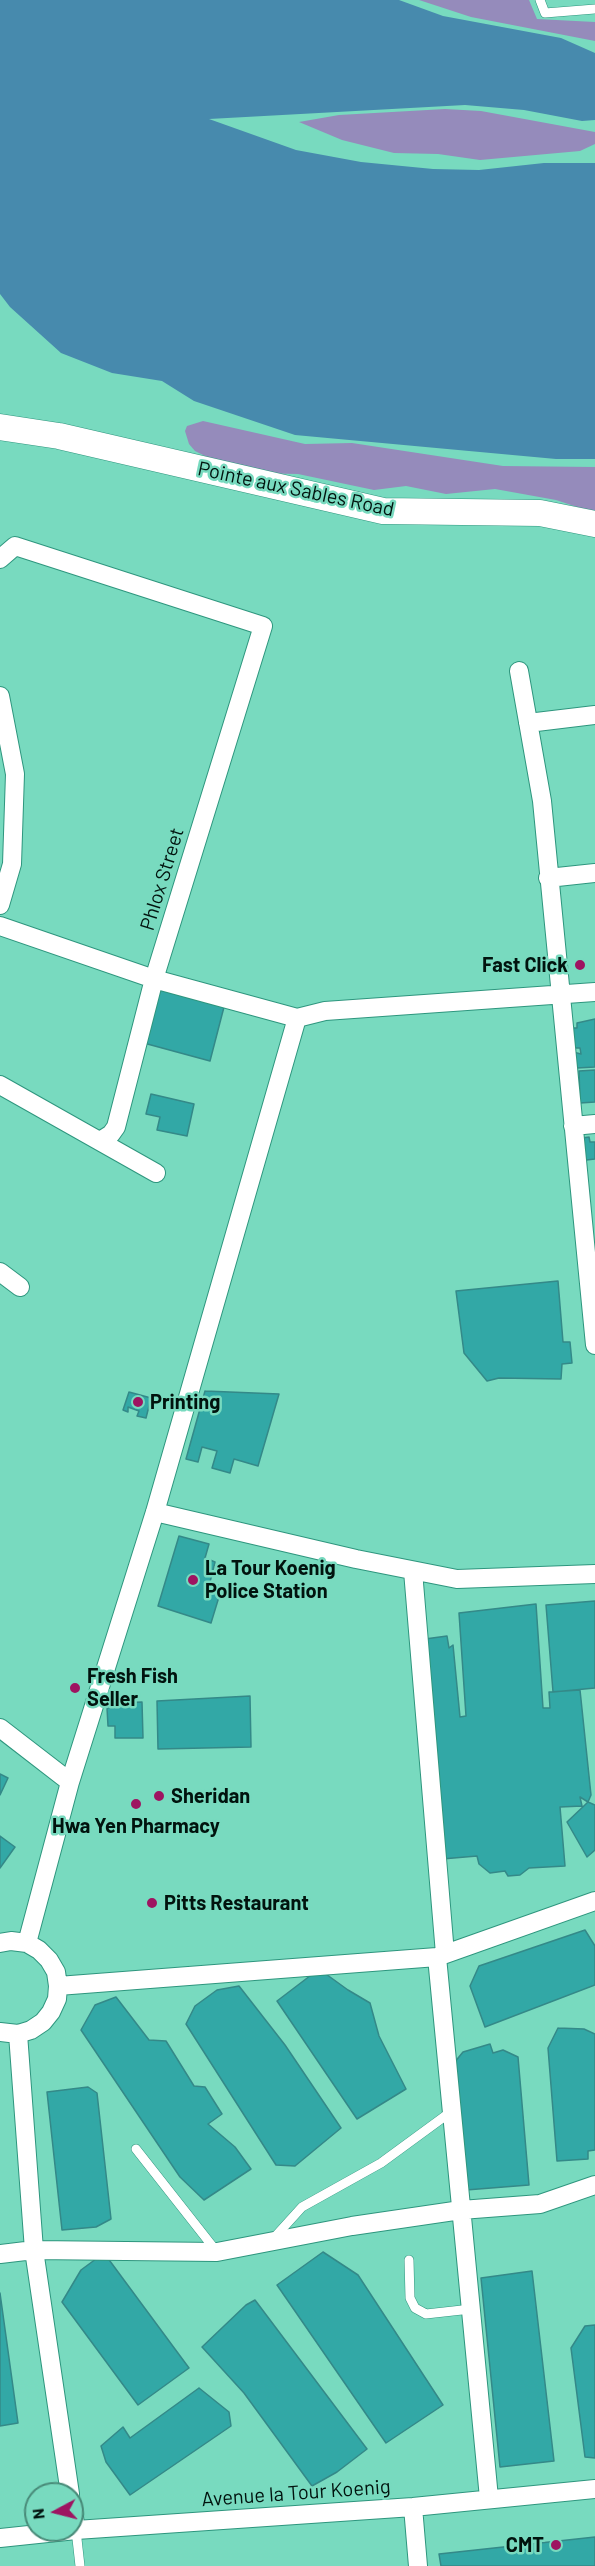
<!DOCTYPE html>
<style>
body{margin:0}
#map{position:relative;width:595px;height:2566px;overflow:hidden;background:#78dabf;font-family:Barlow,sans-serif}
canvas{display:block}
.north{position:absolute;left:24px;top:2482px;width:60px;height:60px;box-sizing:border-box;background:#78dabf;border:2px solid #488a78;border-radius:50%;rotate:263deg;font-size:16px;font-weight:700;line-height:24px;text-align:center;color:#01130e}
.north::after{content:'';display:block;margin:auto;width:21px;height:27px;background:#9e1461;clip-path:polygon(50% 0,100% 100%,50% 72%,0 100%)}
</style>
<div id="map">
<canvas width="595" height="2566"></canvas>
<div class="north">N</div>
</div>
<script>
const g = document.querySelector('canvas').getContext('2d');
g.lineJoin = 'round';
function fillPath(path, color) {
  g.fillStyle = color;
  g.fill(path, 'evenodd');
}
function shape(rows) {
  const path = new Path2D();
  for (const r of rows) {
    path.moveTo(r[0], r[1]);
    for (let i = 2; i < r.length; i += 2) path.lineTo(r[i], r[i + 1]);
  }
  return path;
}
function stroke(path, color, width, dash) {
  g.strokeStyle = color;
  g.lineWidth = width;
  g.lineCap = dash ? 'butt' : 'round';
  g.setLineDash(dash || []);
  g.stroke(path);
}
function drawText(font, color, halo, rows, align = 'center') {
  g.font = font + ' Barlow,sans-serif';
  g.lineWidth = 5;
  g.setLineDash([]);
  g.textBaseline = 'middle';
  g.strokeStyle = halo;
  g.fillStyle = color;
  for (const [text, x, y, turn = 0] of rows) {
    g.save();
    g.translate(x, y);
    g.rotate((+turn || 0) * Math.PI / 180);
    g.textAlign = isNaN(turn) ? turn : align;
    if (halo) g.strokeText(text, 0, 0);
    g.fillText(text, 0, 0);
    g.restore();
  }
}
fillPath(shape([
 [419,0,529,0,537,19,595,22,595,41,471,17],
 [445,109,481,111,595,132,595,144,580,151,480,160,438,154,394,153,342,140,299,122,339,115],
 [203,421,305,444,352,443,503,466,595,467,595,513,556,500,495,489,446,494,406,486,374,490,298,474,248,473,233,470,195,451,189,444,185,431,187,426]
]), '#958bbb');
fillPath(shape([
 [0,0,399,0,443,16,561,38,595,53,595,120,582,121,524,110,465,105,209,119,296,150,361,162,433,169,479,170,544,163,595,163,595,459,556,459,295,435,194,401,162,381,112,373,61,353,10,307,0,294]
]), '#478aad');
const building = shape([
 [154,988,224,1007,210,1061,140,1042,154,988],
 [595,1019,595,1067,577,1068,573,1052,581,1054,580,1048,571,1048,567,1028,577,1028,577,1023,595,1019],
 [595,1070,595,1102,580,1103,579,1071,595,1070],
 [151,1094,194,1104,187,1136,157,1130,160,1117,146,1114,151,1094],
 [589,1137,590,1142,595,1142,595,1159,578,1161,576,1139,589,1137],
 [558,1281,563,1342,570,1342,572,1363,562,1364,561,1379,499,1378,487,1381,464,1353,456,1291,558,1281],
 [205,1391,279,1394,258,1466,234,1459,230,1473,212,1468,217,1451,202,1447,198,1462,186,1459,205,1391],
 [129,1392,151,1398,146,1418,137,1416,139,1411,128,1407,128,1412,123,1410,129,1392],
 [179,1536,209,1544,205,1558,215,1562,210,1582,222,1587,211,1623,158,1606,179,1536],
 [595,1601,595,1688,553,1692,546,1605,595,1601],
 [536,1604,543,1708,550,1708,549,1692,580,1690,591,1795,588,1802,580,1797,582,1806,560,1807,565,1866,529,1868,520,1875,508,1876,505,1871,490,1873,479,1864,477,1856,442,1859,425,1639,447,1636,449,1648,453,1645,460,1717,466,1716,459,1613,536,1604],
 [250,1696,251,1747,158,1749,157,1701,250,1696],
 [142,1702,143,1738,115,1738,115,1726,108,1726,107,1708,115,1707,116,1703,142,1702],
 [0,1774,8,1778,0,1795,0,1774],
 [588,1802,595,1805,595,1850,587,1857,567,1822,588,1802],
 [0,1836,15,1847,0,1868,0,1836],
 [585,1930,595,1946,595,1985,485,2027,470,1986,479,1966,585,1930],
 [319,1969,348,1990,370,2003,379,2036,406,2089,357,2119,277,2001,319,1969],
 [239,1986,285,2045,341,2128,295,2166,276,2165,186,2024,195,2006,217,1990,239,1986],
 [116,1997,149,2040,166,2041,194,2086,205,2087,222,2114,208,2124,235,2147,251,2169,204,2200,180,2177,81,2030,95,2005,116,1997],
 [558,2028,584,2029,595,2034,595,2150,588,2151,588,2159,557,2161,548,2048,558,2028],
 [490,2044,493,2053,503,2050,518,2057,529,2185,466,2190,454,2063,463,2052,490,2044],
 [88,2087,97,2093,111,2219,96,2227,62,2230,47,2092,88,2087],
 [323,2252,358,2275,443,2405,386,2443,277,2285,323,2252],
 [104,2253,189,2368,138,2405,62,2302,81,2270,104,2253],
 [532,2271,554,2461,500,2467,481,2278,532,2271],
 [0,2293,18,2423,0,2426,0,2293],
 [255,2300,367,2449,337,2472,312,2486,244,2393,202,2347,246,2305,255,2300],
 [595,2325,595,2458,585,2457,571,2348,585,2326,595,2325],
 [199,2388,229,2412,231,2426,130,2495,106,2462,101,2446,123,2427,130,2438,199,2388],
 [595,2537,595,2566,441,2566,439,2554,595,2537]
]);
fillPath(building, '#32a8a6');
stroke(building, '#348988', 1.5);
const lane = shape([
 [540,0,545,13,595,9],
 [136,2149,217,2252],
 [273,2239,302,2207,381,2163,452,2111],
 [409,2260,410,2298,415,2308,426,2314,471,2309],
 [76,2530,80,2566]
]);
const street = shape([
 [0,559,15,546,263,626,154,979,116,1127,111,1134,100,1141],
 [519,671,542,801,595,1345],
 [0,696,15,774,12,864,0,905],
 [528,723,595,715],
 [548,878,595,873],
 [0,926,154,979,297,1018,325,1011,595,992],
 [0,1085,156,1173],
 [573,1126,595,1124],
 [0,1272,20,1287],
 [155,1512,356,1559,457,1579,595,1574],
 [413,1571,445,1954],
 [0,1728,70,1782],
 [0,1943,11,1941,27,1943,39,1950,49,1960,56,1972,58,1986,57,1999,51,2012,43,2022,31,2030,18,2034,0,2032],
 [27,1943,70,1782,155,1512,297,1018],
 [437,1957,489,2498],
 [58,1986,437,1957,595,1901],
 [18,2034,34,2250,70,2494],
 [0,2254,34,2250,217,2252,352,2226,461,2210,540,2204,595,2185],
 [72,2504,76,2530],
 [413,2507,418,2566],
 [0,2538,76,2530,413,2507,595,2489]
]);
const secondary = shape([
 [0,427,59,436,383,511,540,513,595,524]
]);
stroke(lane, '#2e967e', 10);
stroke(street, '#2e967e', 20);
stroke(secondary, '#2e967e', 27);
stroke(lane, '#fff', 9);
stroke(street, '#fff', 18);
stroke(secondary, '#fff', 26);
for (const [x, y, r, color] of [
 [580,965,6,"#9e1461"],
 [138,1402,6,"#9e1461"],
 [193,1580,6,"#9e1461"],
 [75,1688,6,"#9e1461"],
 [159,1796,6,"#9e1461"],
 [136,1804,6,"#9e1461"],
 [152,1903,6,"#9e1461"],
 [556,2545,6,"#9e1461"]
]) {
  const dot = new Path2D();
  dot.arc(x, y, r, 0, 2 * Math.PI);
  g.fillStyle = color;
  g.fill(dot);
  stroke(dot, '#78dabf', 2);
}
drawText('20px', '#01130e', '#78dabf', [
 ["Pointe aux Sables Road",296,489,12],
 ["Phlox Street",162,879,-73],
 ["Avenue la Tour Koenig",296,2493,-4]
]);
drawText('bold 20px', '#01130e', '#78dabf', [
 ["Fast Click",568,965,"right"],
 ["Printing",150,1402],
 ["La Tour Koenig",205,1568],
 ["Police Station",205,1591],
 ["Fresh Fish",87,1676],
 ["Seller",87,1699],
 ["Sheridan",171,1796],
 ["Hwa Yen Pharmacy",136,1826,"center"],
 ["Pitts Restaurant",164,1903],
 ["CMT",544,2545,"right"]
], 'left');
</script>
